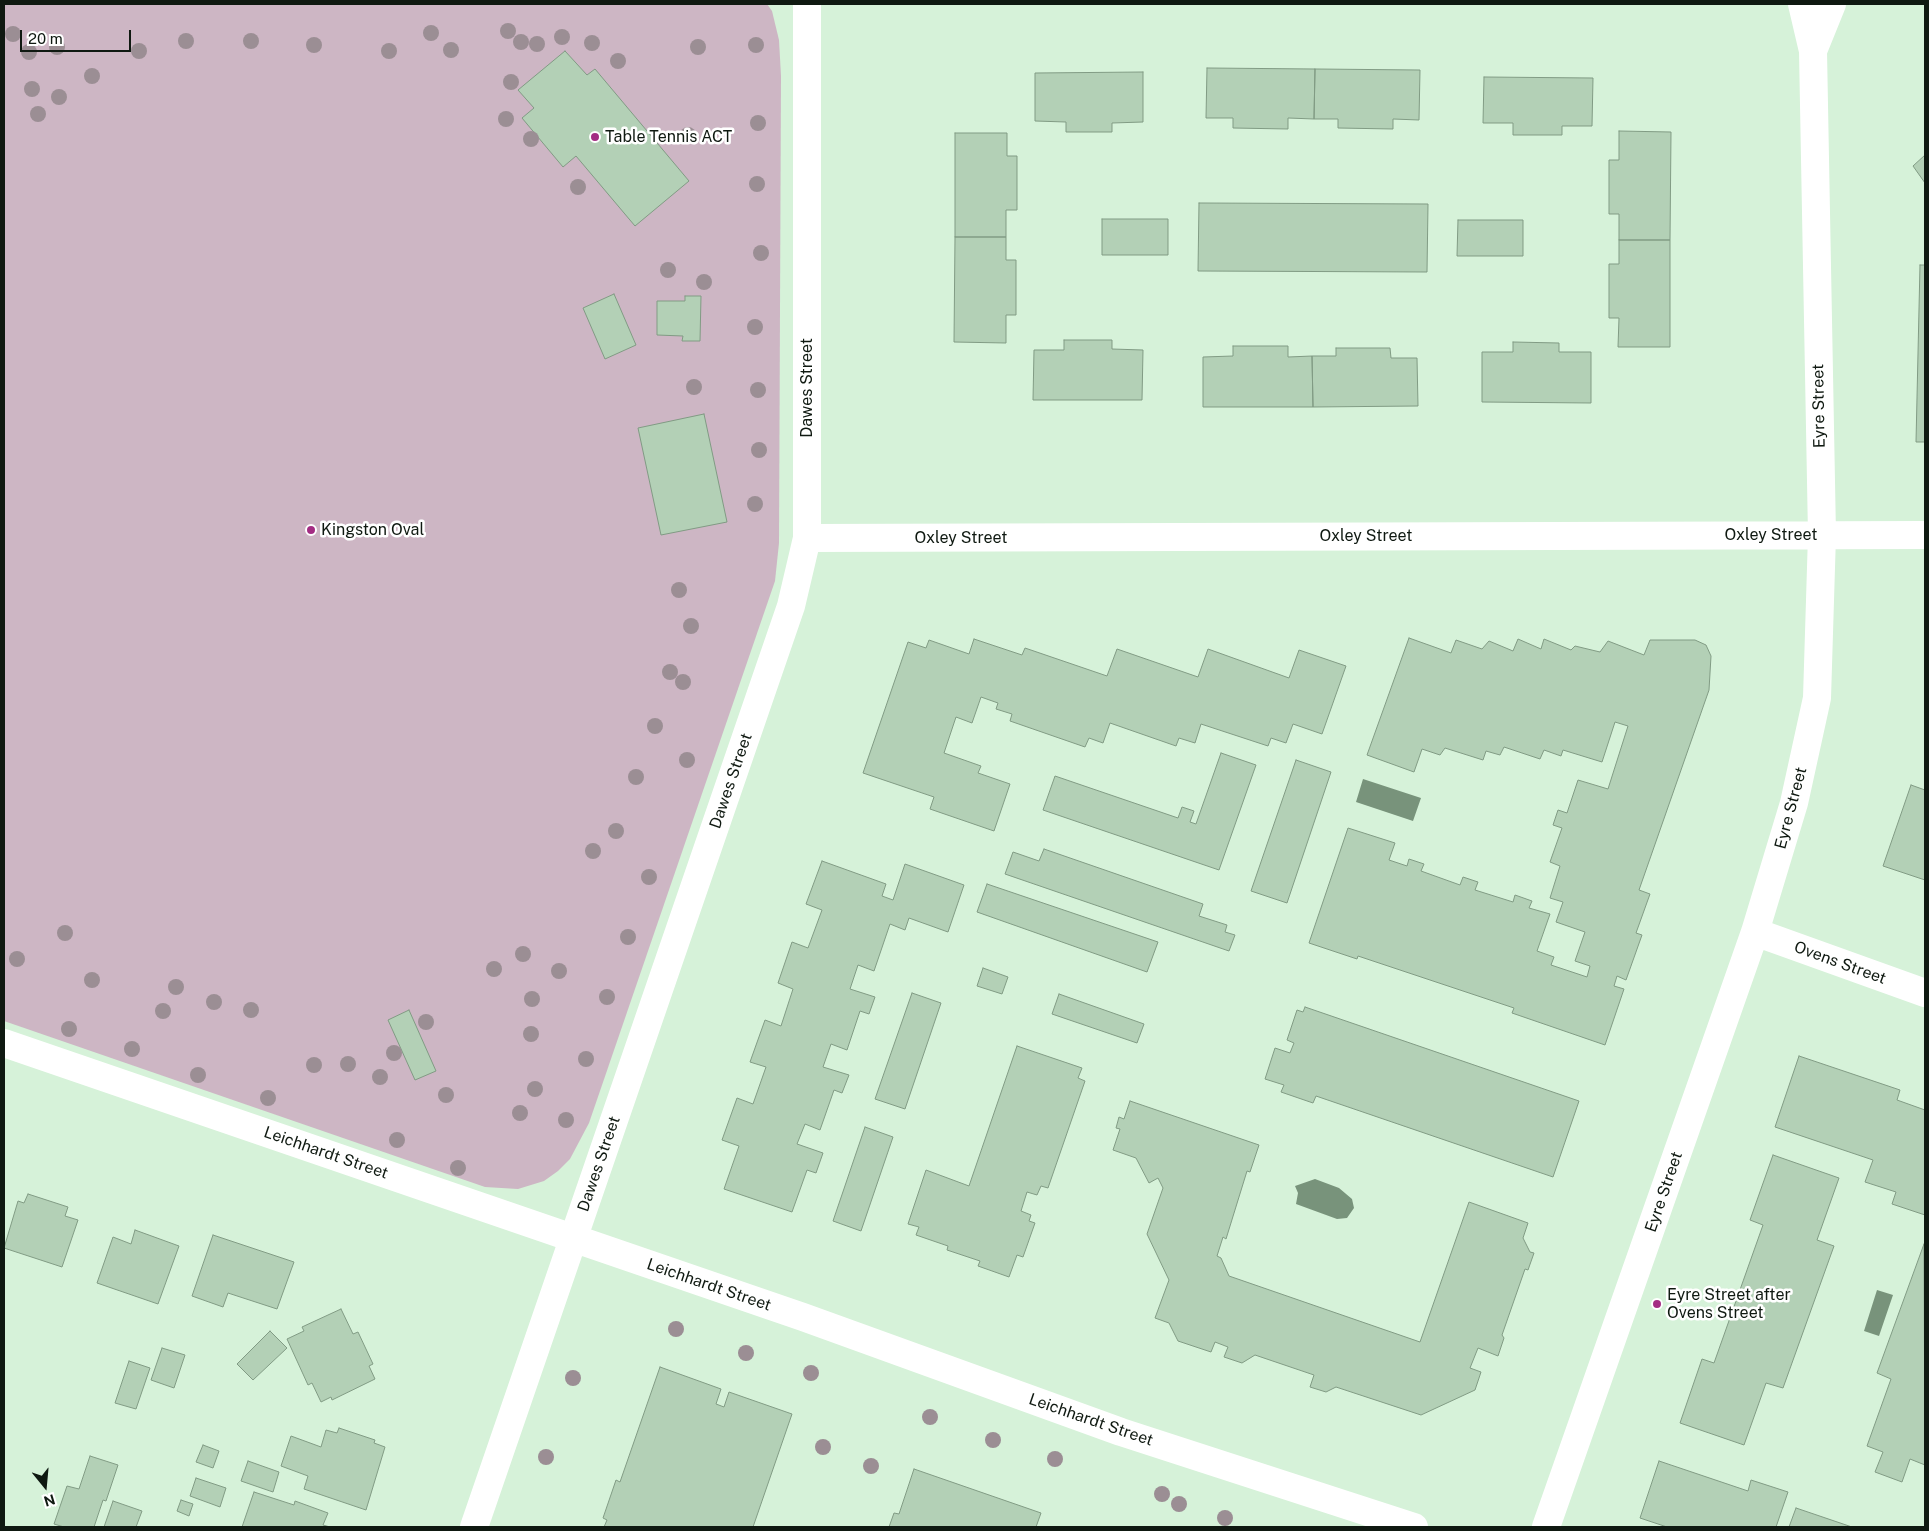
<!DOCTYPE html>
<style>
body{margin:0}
#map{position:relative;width:1929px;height:1531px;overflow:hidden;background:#d6f2d9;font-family:"Public Sans",sans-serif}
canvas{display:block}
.frame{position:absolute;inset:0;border:5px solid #0f1911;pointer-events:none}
.north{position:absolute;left:20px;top:1461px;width:50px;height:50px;-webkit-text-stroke:4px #fff;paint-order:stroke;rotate:163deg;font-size:14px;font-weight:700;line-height:20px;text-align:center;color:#0f1911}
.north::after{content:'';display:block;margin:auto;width:18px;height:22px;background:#0f1911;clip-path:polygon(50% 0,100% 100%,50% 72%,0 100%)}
.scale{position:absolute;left:20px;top:30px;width:111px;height:22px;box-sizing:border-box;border:2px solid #0f1911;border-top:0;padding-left:6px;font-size:15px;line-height:18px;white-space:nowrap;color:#0f1911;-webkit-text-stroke:4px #fff;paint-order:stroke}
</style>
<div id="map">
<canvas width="1929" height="1531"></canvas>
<div class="frame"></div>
<div class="north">N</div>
<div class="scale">20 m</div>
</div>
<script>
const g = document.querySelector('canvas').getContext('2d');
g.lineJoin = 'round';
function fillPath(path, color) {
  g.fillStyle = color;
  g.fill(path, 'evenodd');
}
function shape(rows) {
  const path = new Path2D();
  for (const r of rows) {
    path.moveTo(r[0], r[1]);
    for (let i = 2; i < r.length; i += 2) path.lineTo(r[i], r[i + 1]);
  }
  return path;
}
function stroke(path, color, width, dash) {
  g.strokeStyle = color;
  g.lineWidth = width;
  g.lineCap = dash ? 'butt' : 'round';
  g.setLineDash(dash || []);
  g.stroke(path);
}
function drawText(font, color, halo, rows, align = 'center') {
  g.font = font + ' "Public Sans",sans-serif';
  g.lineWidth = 5;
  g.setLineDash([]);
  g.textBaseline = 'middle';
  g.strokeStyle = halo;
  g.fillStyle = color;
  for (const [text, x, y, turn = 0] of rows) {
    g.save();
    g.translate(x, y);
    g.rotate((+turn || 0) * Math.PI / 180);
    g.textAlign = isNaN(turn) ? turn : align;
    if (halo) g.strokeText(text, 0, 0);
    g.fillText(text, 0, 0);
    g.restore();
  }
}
fillPath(shape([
 [4,4,767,4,772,11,779,40,781,76,779,543,775,581,589,1123,570,1159,558,1171,544,1181,518,1189,485,1187,4,1021]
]), '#cdb6c4');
fillPath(shape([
 [1363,779,1421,798,1413,821,1356,802],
 [1315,1179,1339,1188,1352,1199,1354,1208,1347,1218,1337,1219,1296,1204,1298,1193,1295,1186],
 [1877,1290,1893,1295,1879,1336,1864,1331]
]), '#78937b');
const building = shape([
 [565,51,587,75,595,69,689,181,635,226,576,156,563,167,522,118,534,108,518,90,565,51],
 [1207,68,1315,69,1314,119,1288,118,1288,129,1233,128,1233,118,1206,118,1207,68],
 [1315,69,1420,70,1419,120,1393,119,1393,129,1338,128,1338,119,1314,119,1315,69],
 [1143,72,1143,122,1112,123,1112,132,1066,132,1066,122,1035,121,1035,73,1143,72],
 [1484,77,1593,78,1592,126,1562,126,1562,135,1513,135,1513,123,1483,123,1484,77],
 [1619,131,1671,132,1670,240,1619,240,1619,214,1609,214,1609,160,1619,160,1619,131],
 [955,133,1007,133,1007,156,1017,156,1017,210,1006,210,1006,237,955,237,955,133],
 [1925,155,1925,183,1913,166,1925,155],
 [1199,203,1428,204,1427,272,1198,271,1199,203],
 [1102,219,1168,219,1168,255,1102,255,1102,219],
 [1458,220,1523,220,1523,256,1457,256,1458,220],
 [955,237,1006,237,1006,260,1016,260,1016,315,1006,315,1006,343,954,342,955,237],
 [1619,240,1670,240,1670,347,1618,347,1619,318,1609,318,1609,264,1619,264,1619,240],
 [1920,265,1925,265,1925,442,1916,442,1920,265],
 [614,294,636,345,605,359,583,308,614,294],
 [685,296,701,296,700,341,682,341,683,336,657,335,657,301,685,301,685,296],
 [1064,340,1112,340,1112,349,1143,350,1142,400,1033,400,1034,350,1064,350,1064,340],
 [1513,342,1559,343,1559,352,1591,352,1591,403,1482,402,1482,352,1513,352,1513,342],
 [1233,346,1288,346,1288,357,1312,356,1313,407,1203,407,1203,357,1233,356,1233,346],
 [1336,348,1390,348,1391,358,1417,358,1418,406,1313,407,1312,356,1336,356,1336,348],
 [704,414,727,522,661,535,638,428,704,414],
 [1409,638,1451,653,1456,640,1482,649,1489,641,1513,651,1518,639,1541,649,1544,639,1571,650,1575,646,1600,652,1608,641,1644,655,1650,640,1695,640,1706,645,1711,656,1709,690,1639,890,1650,894,1636,933,1642,935,1626,980,1617,976,1614,986,1624,989,1605,1045,1512,1013,1514,1008,1358,956,1357,959,1309,943,1348,828,1395,843,1389,860,1407,866,1409,859,1424,864,1421,871,1460,885,1463,877,1478,882,1475,890,1513,902,1515,895,1532,901,1529,908,1550,914,1537,951,1554,957,1551,965,1587,977,1590,966,1575,961,1585,932,1556,922,1563,902,1550,898,1560,866,1550,862,1562,828,1553,825,1558,810,1567,813,1578,780,1608,789,1628,726,1615,722,1602,762,1563,750,1561,756,1544,750,1540,759,1504,747,1500,755,1486,751,1483,760,1445,748,1440,755,1422,749,1414,772,1367,755,1409,638],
 [974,639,1022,655,1025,648,1107,676,1117,649,1198,677,1208,649,1289,678,1299,650,1346,666,1322,734,1293,724,1286,743,1271,738,1268,746,1201,724,1195,743,1179,738,1176,746,1110,723,1103,743,1089,738,1085,747,1010,721,1012,714,996,709,998,703,981,697,972,723,956,717,944,753,981,766,978,773,1010,784,994,831,930,809,934,797,863,773,908,642,926,648,929,640,969,654,974,639],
 [1221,753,1256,765,1219,870,1043,810,1055,776,1178,818,1182,807,1194,811,1190,822,1196,824,1221,753],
 [1296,760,1331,772,1287,903,1251,891,1296,760],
 [1911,785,1925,790,1925,880,1883,866,1911,785],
 [1044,849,1203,904,1199,916,1227,925,1225,932,1235,935,1229,951,1005,874,1013,852,1039,861,1044,849],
 [822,861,886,884,882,896,893,900,905,864,964,885,948,932,909,918,905,930,890,924,874,971,858,965,850,989,875,997,869,1014,860,1011,847,1050,831,1044,823,1067,849,1075,842,1093,834,1090,820,1130,805,1124,797,1144,823,1153,816,1173,807,1170,792,1212,724,1189,739,1146,722,1140,737,1098,753,1104,766,1067,750,1062,765,1020,781,1026,793,989,778,983,792,942,808,948,822,910,806,904,822,861],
 [987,884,1158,942,1147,972,977,912,987,884],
 [983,968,1008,977,1002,994,977,986,983,968],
 [912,993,941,1003,905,1109,875,1099,912,993],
 [1059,994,1144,1024,1137,1043,1052,1014,1059,994],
 [1305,1007,1579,1101,1553,1177,1316,1096,1313,1103,1281,1092,1284,1085,1265,1079,1275,1048,1290,1053,1294,1043,1287,1040,1297,1010,1303,1012,1305,1007],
 [409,1010,436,1071,415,1080,388,1020,409,1010],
 [1017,1046,1082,1068,1078,1078,1085,1081,1048,1188,1041,1186,1037,1195,1027,1192,1021,1211,1031,1215,1029,1221,1035,1223,1023,1257,1017,1255,1009,1277,978,1266,980,1261,947,1250,948,1246,916,1235,919,1227,908,1224,926,1170,969,1186,1017,1046],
 [1799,1056,1900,1090,1897,1100,1925,1110,1925,1215,1892,1204,1896,1192,1865,1182,1873,1160,1775,1127,1799,1056],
 [1130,1101,1259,1145,1250,1172,1247,1171,1226,1239,1223,1237,1217,1256,1221,1258,1229,1276,1420,1342,1469,1202,1528,1223,1523,1238,1530,1252,1534,1253,1528,1270,1525,1269,1502,1335,1504,1338,1498,1356,1478,1348,1470,1368,1481,1372,1475,1390,1421,1415,1336,1387,1326,1392,1310,1387,1314,1375,1255,1355,1242,1363,1224,1357,1228,1347,1215,1342,1211,1352,1178,1341,1169,1323,1155,1318,1169,1280,1147,1234,1163,1188,1158,1178,1149,1183,1136,1158,1113,1150,1120,1129,1116,1128,1119,1117,1124,1119,1130,1101],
 [865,1127,893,1137,861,1231,833,1221,865,1127],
 [1773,1155,1839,1178,1817,1240,1834,1246,1783,1388,1766,1383,1744,1445,1680,1423,1702,1359,1714,1363,1763,1225,1750,1220,1773,1155],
 [28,1194,68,1207,65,1216,78,1220,62,1267,4,1248,18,1201,24,1203,28,1194],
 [135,1230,179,1246,158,1304,97,1283,113,1237,131,1244,135,1230],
 [213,1235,294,1262,277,1309,228,1293,223,1307,192,1296,213,1235],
 [1924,1244,1925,1465,1910,1459,1902,1482,1875,1472,1883,1452,1867,1446,1891,1379,1877,1373,1924,1244],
 [341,1309,353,1334,358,1332,373,1364,369,1366,375,1379,332,1400,331,1397,321,1402,312,1383,308,1385,287,1339,304,1331,302,1327,341,1309],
 [270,1331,287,1348,253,1380,237,1364,270,1331],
 [162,1348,185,1355,174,1388,151,1380,162,1348],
 [129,1361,150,1368,136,1409,115,1403,129,1361],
 [660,1367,721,1389,716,1404,724,1407,729,1392,792,1414,753,1527,604,1527,607,1520,603,1518,616,1480,620,1482,660,1367],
 [339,1428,375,1440,374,1443,385,1447,366,1510,304,1489,308,1476,281,1466,291,1436,321,1447,326,1430,337,1433,339,1428],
 [203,1445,219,1451,213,1468,196,1462,203,1445],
 [90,1456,118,1465,106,1501,103,1500,94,1527,64,1527,54,1524,67,1486,79,1489,90,1456],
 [248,1461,279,1472,273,1492,241,1481,248,1461],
 [1659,1461,1748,1491,1751,1480,1788,1492,1776,1527,1667,1527,1640,1518,1659,1461],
 [914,1469,1041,1513,1036,1527,889,1527,894,1513,899,1514,914,1469],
 [196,1478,226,1488,220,1507,190,1496,196,1478],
 [254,1492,294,1505,295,1501,328,1513,323,1525,330,1527,242,1527,254,1492],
 [181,1500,193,1504,189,1516,177,1511,181,1500],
 [113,1501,142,1511,136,1527,104,1527,113,1501],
 [1796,1508,1852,1527,1789,1527,1796,1508]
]);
fillPath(building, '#b3d0b6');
stroke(building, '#819b84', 1);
stroke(shape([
 [1813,51,1832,4],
 [807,538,1925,535],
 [1755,932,1925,993],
 [4,1043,803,1317,1121,1432,1414,1527],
 [474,1527,791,606,807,538,807,4],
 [1546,1527,1755,932,1794,803,1817,698,1822,535,1813,51,1802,4]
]), '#fff', 28);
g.fillStyle = '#9b8e94';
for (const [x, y] of [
 [508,31],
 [431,33],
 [13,34],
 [562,37],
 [186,41],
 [251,41],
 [521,42],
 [592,43],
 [537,44],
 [314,45],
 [756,45],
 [57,47],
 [698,47],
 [451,50],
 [139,51],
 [389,51],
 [29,52],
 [618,61],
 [92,76],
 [511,82],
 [32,89],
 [59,97],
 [38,114],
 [506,119],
 [758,123],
 [688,135],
 [531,139],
 [757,184],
 [578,187],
 [761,253],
 [668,270],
 [704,282],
 [755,327],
 [694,387],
 [758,390],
 [759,450],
 [755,504],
 [679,590],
 [691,626],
 [670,672],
 [683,682],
 [655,726],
 [687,760],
 [636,777],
 [616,831],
 [593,851],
 [649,877],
 [65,933],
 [628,937],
 [523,954],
 [17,959],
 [494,969],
 [559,971],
 [92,980],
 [176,987],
 [607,997],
 [532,999],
 [214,1002],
 [251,1010],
 [163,1011],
 [426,1022],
 [69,1029],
 [531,1034],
 [132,1049],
 [394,1053],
 [586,1059],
 [348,1064],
 [314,1065],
 [198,1075],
 [380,1077],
 [535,1089],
 [446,1095],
 [268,1098],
 [520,1113],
 [566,1120],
 [397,1140],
 [458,1168],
 [676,1329],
 [746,1353],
 [811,1373],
 [573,1378],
 [930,1417],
 [993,1440],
 [823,1447],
 [546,1457],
 [1055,1459],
 [871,1466],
 [1162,1494],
 [1179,1504],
 [1225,1518]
]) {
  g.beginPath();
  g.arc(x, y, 8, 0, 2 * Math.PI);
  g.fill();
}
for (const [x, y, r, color] of [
 [595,137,5,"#a32c83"],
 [311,530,5,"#a32c83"],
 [1657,1304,5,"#a32c83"]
]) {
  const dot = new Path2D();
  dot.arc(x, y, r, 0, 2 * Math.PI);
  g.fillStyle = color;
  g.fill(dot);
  stroke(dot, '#fff', 2);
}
drawText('16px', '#0f1911', '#fff', [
 ["Table Tennis ACT",605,137],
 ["Kingston Oval",321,530],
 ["Eyre Street after",1667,1295],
 ["Ovens Street",1667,1313]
], 'left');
drawText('16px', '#0f1911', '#fff', [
 ["Dawes Street",807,388,-90],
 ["Eyre Street",1819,406,-91],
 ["Oxley Street",1771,535],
 ["Oxley Street",1366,536],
 ["Oxley Street",961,538],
 ["Dawes Street",731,781,-71],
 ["Eyre Street",1791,808,-75],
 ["Ovens Street",1840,963,20],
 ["Leichhardt Street",326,1153,19],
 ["Dawes Street",599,1164,-71],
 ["Eyre Street",1664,1192,-71],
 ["Leichhardt Street",709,1285,19],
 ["Leichhardt Street",1091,1420,19]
]);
</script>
